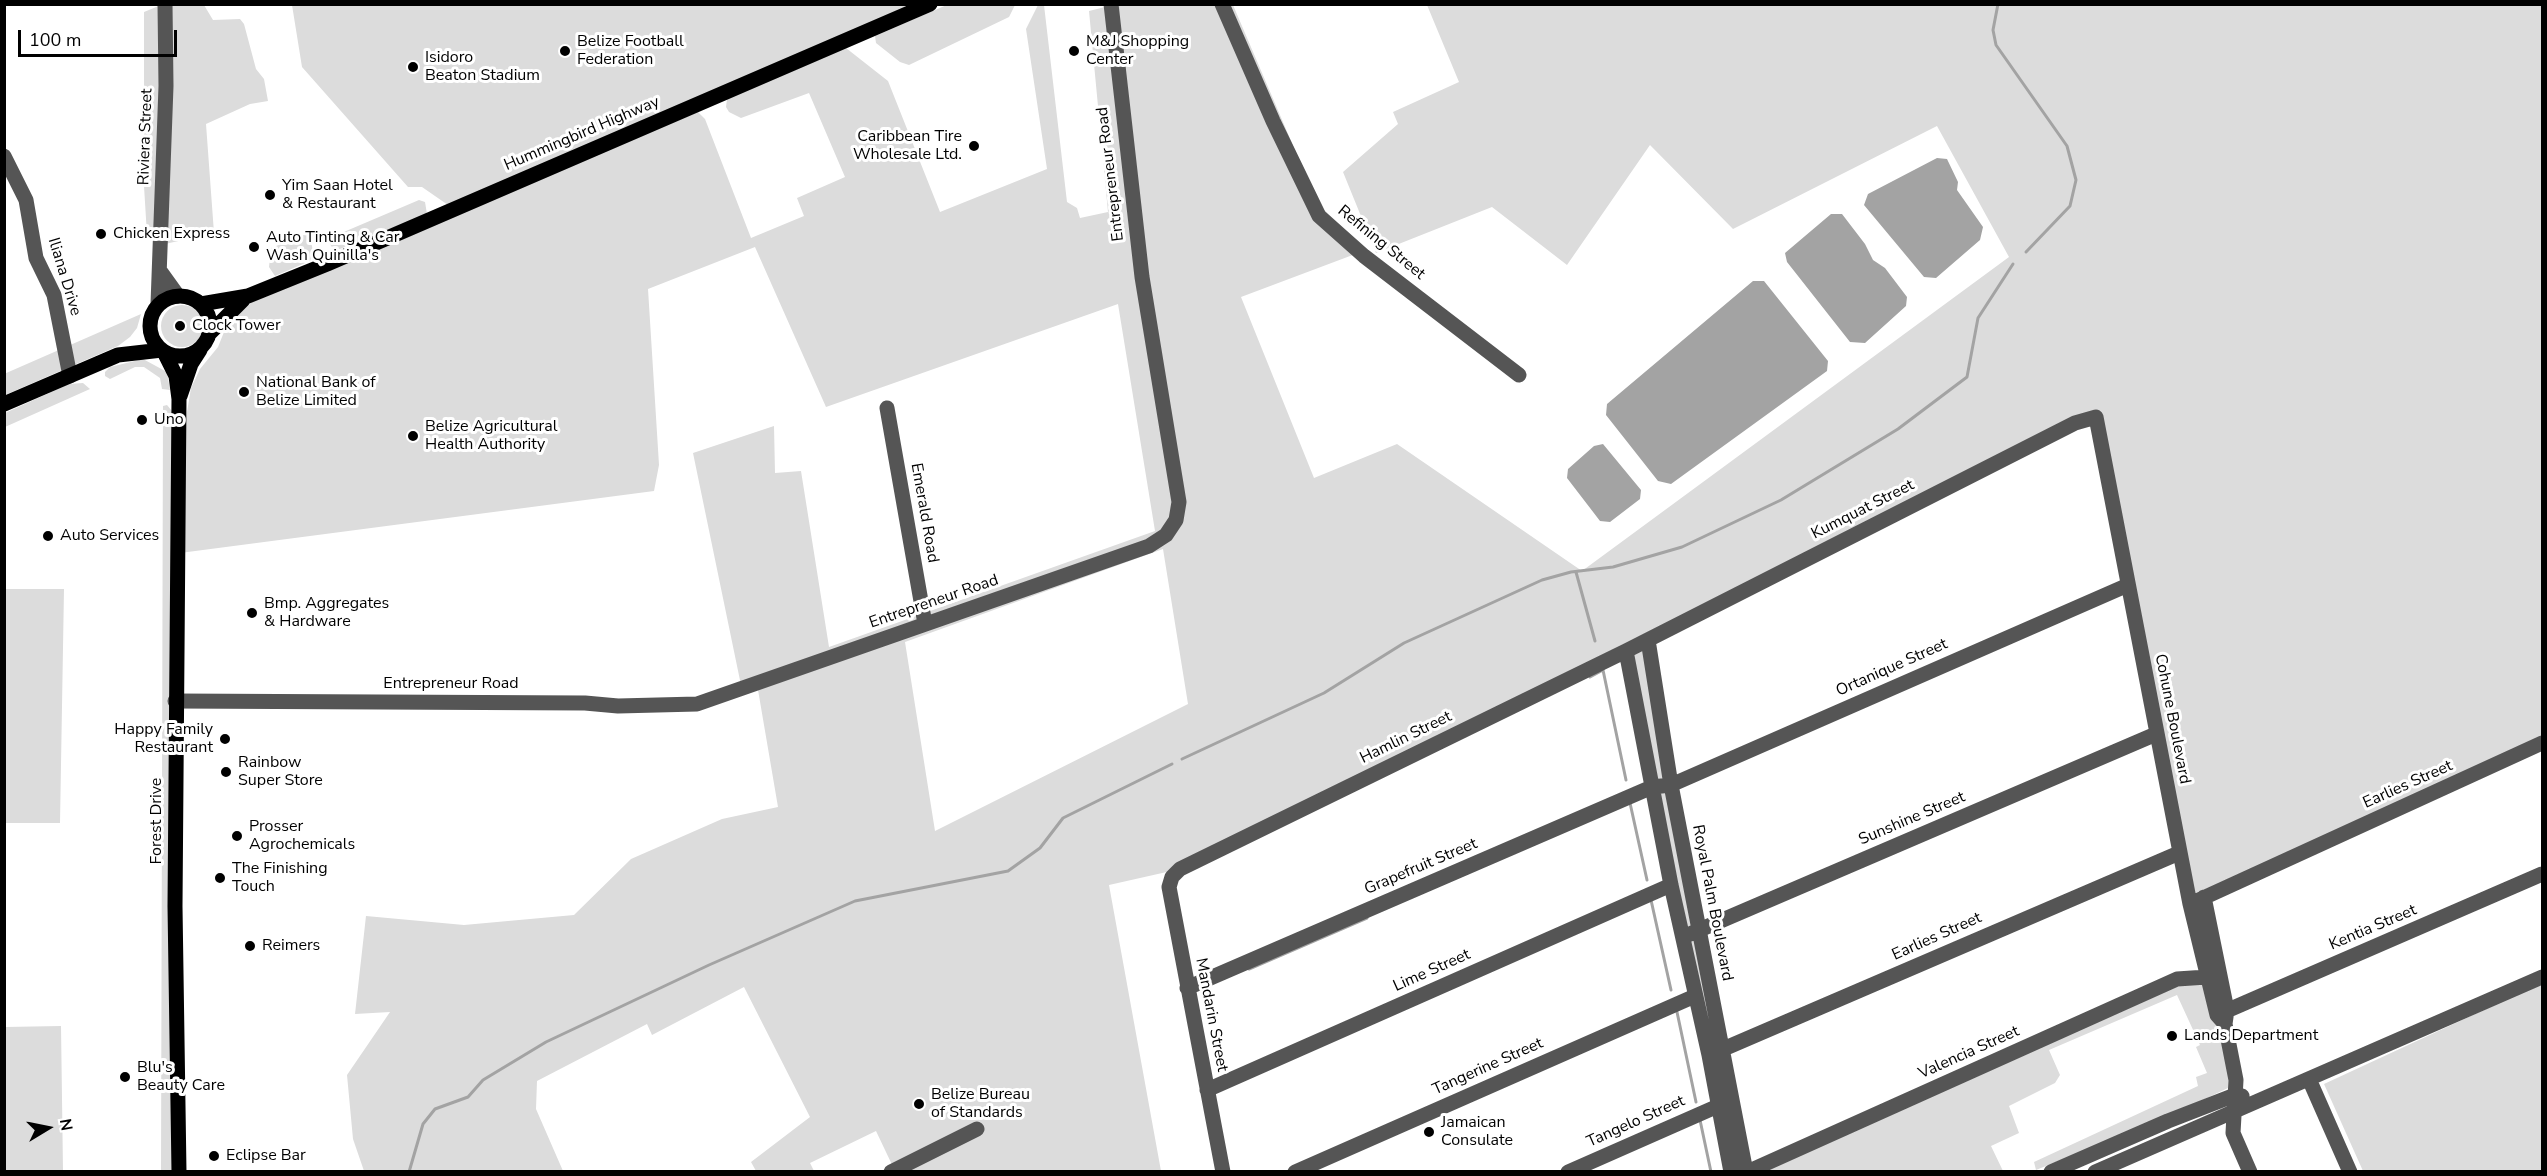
<!DOCTYPE html>
<style>
body{margin:0}
#map{position:relative;width:2547px;height:1176px;overflow:hidden;background:#fff;font-family:"Nunito Sans",sans-serif}
canvas{display:block}
.frame{position:absolute;inset:0;border:6px solid #000;pointer-events:none}
.north{position:absolute;left:18px;top:1098px;width:60px;height:60px;-webkit-text-stroke:4px #fff;paint-order:stroke;rotate:80deg;font-size:16px;font-weight:700;line-height:24px;text-align:center;color:#000}
.north::after{content:'';display:block;margin:auto;width:21px;height:27px;background:#000;clip-path:polygon(50% 0,100% 100%,50% 72%,0 100%)}
.scale{position:absolute;left:18px;top:30px;width:159px;height:27px;box-sizing:border-box;border:3px solid #000;border-top:0;padding-left:8px;font-size:18px;line-height:21px;white-space:nowrap;color:#000;-webkit-text-stroke:4px #fff;paint-order:stroke}
</style>
<div id="map">
<canvas width="2547" height="1176"></canvas>
<div class="frame"></div>
<div class="north">N</div>
<div class="scale">100 m</div>
</div>
<script>
const g = document.querySelector('canvas').getContext('2d');
g.lineJoin = 'round';
function fillPath(path, color) {
  g.fillStyle = color;
  g.fill(path, 'evenodd');
}
function shape(rows) {
  const path = new Path2D();
  for (const r of rows) {
    if (r.length === 3) {
      path.moveTo(r[0] + r[2], r[1]);
      path.arc(r[0], r[1], r[2], 0, 2 * Math.PI);
      continue;
    }
    path.moveTo(r[0], r[1]);
    for (let i = 2; i < r.length; i += 2) path.lineTo(r[i], r[i + 1]);
  }
  return path;
}
function stroke(path, color, width, dash) {
  g.strokeStyle = color;
  g.lineWidth = width;
  g.lineCap = dash ? 'butt' : 'round';
  g.setLineDash(dash || []);
  g.stroke(path);
}
function drawText(font, color, halo, rows, align = 'center') {
  g.font = font + ' "Nunito Sans",sans-serif';
  g.lineWidth = 6;
  g.setLineDash([]);
  g.textBaseline = 'middle';
  g.strokeStyle = halo;
  g.fillStyle = color;
  for (const [text, x, y, turn = 0] of rows) {
    g.save();
    g.translate(x, y);
    g.rotate((+turn || 0) * Math.PI / 180);
    g.textAlign = isNaN(turn) ? turn : align;
    if (halo) g.strokeText(text, 0, 0);
    g.fillText(text, 0, 0);
    g.restore();
  }
}
fillPath(shape([
 [949,4,1015,5,1009,17,909,65,900,62,876,43,875,36],
 [1117,4,1233,5,1318,204,1366,250,1241,297,1314,478,1397,444,1582,571,2009,257,1937,126,1733,229,1650,145,1567,265,1492,207,1376,253,1343,172,1398,124,1393,112,1459,82,1427,5,2542,5,2542,743,2190,904,2096,418,1648,640,1746,1171,1730,1171,1626,652,1180,869,1109,885,1161,1171,895,1171,876,1131,810,1163,814,1171,756,1171,751,1162,810,1117,744,987,652,1035,647,1024,537,1081,536,1109,563,1171,364,1171,353,1139,347,1075,390,1012,355,1014,366,916,464,925,574,915,631,859,722,819,778,807,757,684,742,690,693,453,774,426,775,473,801,471,829,647,1155,531,1118,304,826,407,755,247,648,289,659,465,654,491,180,553,179,460,191,388,200,369,218,347,226,327,253,301,698,112,705,119,751,238,804,216,797,198,845,177,809,93,741,118,729,112,726,107,727,99,846,48,888,81,940,212,1047,169,1026,29,1038,5,1044,5,1067,202,1077,208,1080,218,1108,212,1089,11],
 [1163,549,1188,704,935,831,905,642],
 [161,5,204,5,213,20,240,19,244,24,256,69,264,79,268,101,250,104,206,124,214,233,165,244,163,229,151,231,151,234,147,235,144,186,144,12],
 [292,5,913,5,448,205,422,187,408,187,302,67],
 [419,200,425,202,427,214,335,251,329,243,332,237],
 [309,233,313,251,310,261,275,276,269,267,271,248],
 [182,326,21],
 [141,314,137,328,130,337,118,346,5,395,4,374],
 [143,359,167,372,170,390,162,389,160,378,144,367,135,367,110,379,105,376,105,372,110,367],
 [83,383,90,389,5,427,5,413,69,384],
 [167,405,172,411,172,1171,161,1172,163,406],
 [5,589,64,589,60,823,5,823],
 [2207,977,2229,1077,2228,1088,2169,1116,2036,1170,2034,1162,2198,1086,2196,1077,2207,1073,2196,1047,2200,1045,2177,995,2049,1050,2060,1075,2055,1083,2009,1106,2019,1133,1991,1146,2003,1171,1747,1172,2177,979],
 [2542,983,2542,1171,2363,1171,2324,1084],
 [61,1026,63,1171,5,1171,5,1027]
]), '#dcdcdc');
fillPath(shape([
 [1937,158,1947,159,1958,182,1957,190,1983,227,1980,240,1936,278,1924,277,1864,205,1868,194],
 [1831,214,1842,214,1865,244,1873,260,1885,268,1907,297,1906,306,1865,343,1850,342,1787,262,1785,253],
 [1753,281,1764,281,1828,361,1827,371,1671,484,1658,481,1606,415,1607,404],
 [1603,444,1641,490,1640,499,1610,522,1600,521,1567,478,1568,469,1594,446]
]), '#a3a3a3');
stroke(shape([
 [1998,4,1993,30,1996,45,2067,146,2076,180,2070,206,2026,252],
 [1576,572,1595,641],
 [1590,677,1603,670,1626,780],
 [1182,759,1324,693,1404,643,1542,580,1571,572,1613,567,1682,547,1781,500,1898,429,1967,377,1978,318,2013,264],
 [1630,803,1647,880],
 [1651,900,1671,990],
 [1249,969,1367,918],
 [1677,1012,1696,1102],
 [1700,1120,1711,1172],
 [409,1172,423,1124,435,1109,468,1097,483,1080,546,1042,709,965,855,901,1008,871,1040,848,1063,818,1172,764]
]), '#a3a3a3', 3);
stroke(shape([
 [1222,4,1273,121,1319,216,1364,256,1519,375],
 [4,156,26,200,36,258,54,295,70,376],
 [160,271,178,296],
 [158,304,166,86,165,4],
 [887,408,925,624],
 [1648,640,1671,785,1746,1172],
 [1626,651,1671,885,1709,1055,1731,1172],
 [175,701,585,703,618,706,697,704,1149,546,1166,535,1176,520,1179,502,1142,277,1111,4],
 [2204,897,2227,1010,2225,1024,2236,1080,2233,1133,2250,1172],
 [2190,904,2542,743],
 [1690,934,2156,734],
 [1187,988,1652,787,1671,785,2128,585],
 [2217,1015,2542,874],
 [1714,1053,2179,853],
 [2309,1079,2350,1172],
 [1207,1090,1671,885],
 [891,1172,977,1129],
 [1223,1172,1169,887,1172,877,1180,869,1626,651,2075,423,2096,417,2190,904,2217,1015,2225,1024],
 [1295,1172,1695,996],
 [1568,1172,1718,1106],
 [1747,1172,2177,979,2207,977],
 [2051,1172,2168,1121,2235,1095,2242,1096],
 [2095,1172,2542,977]
]), '#555', 15);
stroke(shape([
 [180,326,30],
 [201,304,248,296,327,264,930,4],
 [209,334,243,300],
 [164,352,176,376,179,399,175,906,179,1172],
 [180,396,191,364,200,350],
 [4,404,118,355,162,350]
]), '#000', 15);
for (const [x, y, r, color] of [
 [565,51,6,"#000"],
 [1074,51,6,"#000"],
 [413,67,6,"#000"],
 [974,146,6,"#000"],
 [270,195,6,"#000"],
 [101,234,6,"#000"],
 [254,247,6,"#000"],
 [180,326,6,"#000"],
 [244,392,6,"#000"],
 [142,420,6,"#000"],
 [413,436,6,"#000"],
 [48,536,6,"#000"],
 [252,613,6,"#000"],
 [225,739,6,"#000"],
 [226,772,6,"#000"],
 [237,836,6,"#000"],
 [220,878,6,"#000"],
 [250,946,6,"#000"],
 [2172,1036,6,"#000"],
 [125,1077,6,"#000"],
 [919,1104,6,"#000"],
 [1429,1132,6,"#000"],
 [214,1156,6,"#000"]
]) {
  const dot = new Path2D();
  dot.arc(x, y, r, 0, 2 * Math.PI);
  g.fillStyle = color;
  g.fill(dot);
  stroke(dot, '#fff', 2);
}
drawText('16px', '#000', '#fff', [
 ["Belize Football",577,42],
 ["Federation",577,60],
 ["M&J Shopping",1086,42],
 ["Center",1086,60],
 ["Isidoro",425,58],
 ["Beaton Stadium",425,76],
 ["Caribbean Tire",962,137,"right"],
 ["Wholesale Ltd.",962,155,"right"],
 ["Yim Saan Hotel",282,186],
 ["& Restaurant",282,204],
 ["Chicken Express",113,234],
 ["Auto Tinting & Car",266,238],
 ["Wash Quinilla's",266,256],
 ["Clock Tower",192,326],
 ["National Bank of",256,383],
 ["Belize Limited",256,401],
 ["Uno",154,420],
 ["Belize Agricultural",425,427],
 ["Health Authority",425,445],
 ["Auto Services",60,536],
 ["Bmp. Aggregates",264,604],
 ["& Hardware",264,622],
 ["Happy Family",213,730,"right"],
 ["Restaurant",213,748,"right"],
 ["Rainbow",238,763],
 ["Super Store",238,781],
 ["Prosser",249,827],
 ["Agrochemicals",249,845],
 ["The Finishing",232,869],
 ["Touch",232,887],
 ["Reimers",262,946],
 ["Lands Department",2184,1036],
 ["Blu's",137,1068],
 ["Beauty Care",137,1086],
 ["Belize Bureau",931,1095],
 ["of Standards",931,1113],
 ["Jamaican",1441,1123],
 ["Consulate",1441,1141],
 ["Eclipse Bar",226,1156]
], 'left');
drawText('16px', '#000', '#fff', [
 ["Hummingbird Highway",582,134,-23],
 ["Riviera Street",146,137,-88],
 ["Entrepreneur Road",1111,174,-97],
 ["Refining Street",1381,243,39],
 ["Iliana Drive",64,277,73],
 ["Kumquat Street",1863,510,-27],
 ["Emerald Road",924,513,80],
 ["Entrepreneur Road",934,602,-19],
 ["Ortanique Street",1892,668,-24],
 ["Entrepreneur Road",451,684],
 ["Cohune Boulevard",2172,719,79],
 ["Hamlin Street",1406,738,-26],
 ["Earlies Street",2408,785,-24],
 ["Sunshine Street",1912,819,-23],
 ["Forest Drive",157,821,-90],
 ["Grapefruit Street",1421,867,-23],
 ["Royal Palm Boulevard",1712,903,79],
 ["Kentia Street",2373,928,-23],
 ["Earlies Street",1937,937,-24],
 ["Lime Street",1432,971,-24],
 ["Mandarin Street",1211,1015,79],
 ["Valencia Street",1969,1053,-24],
 ["Tangerine Street",1488,1067,-24],
 ["Tangelo Street",1636,1122,-24]
]);
</script>
